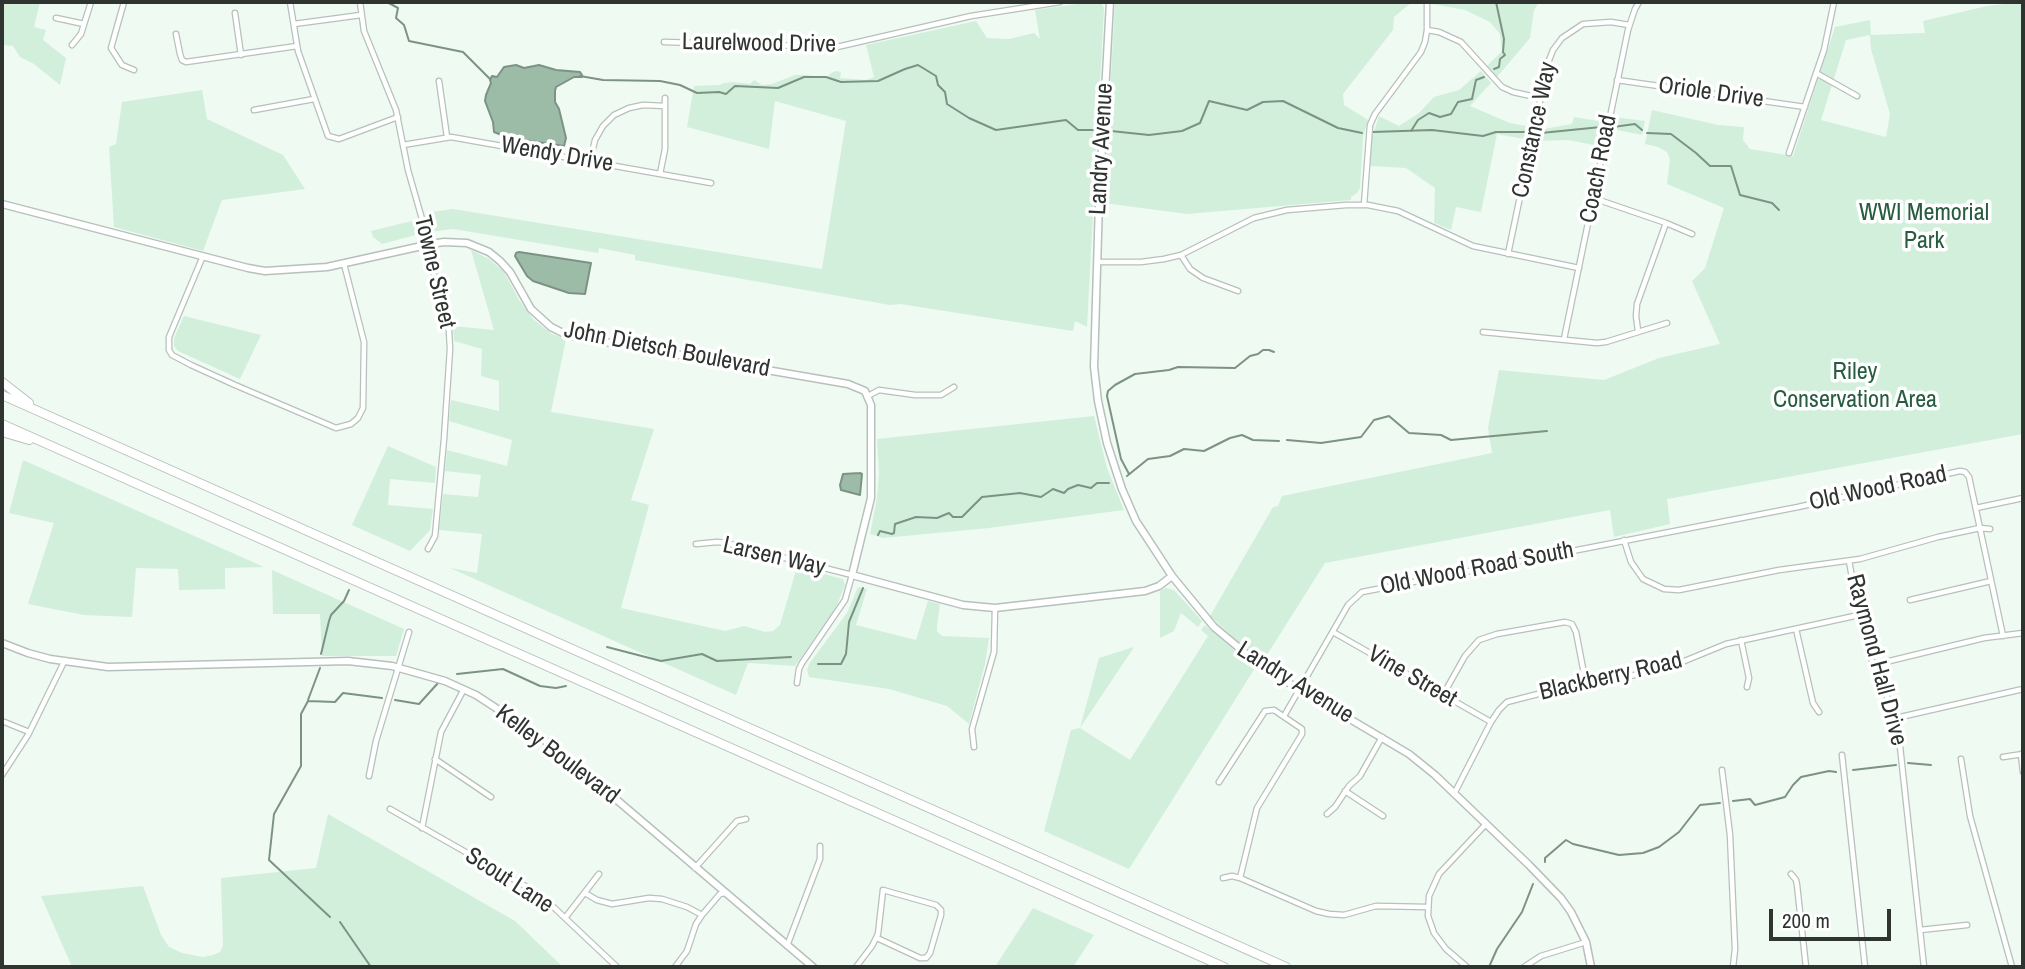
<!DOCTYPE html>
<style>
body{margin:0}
#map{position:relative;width:2025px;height:969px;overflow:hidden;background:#effaf2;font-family:"Archivo Narrow",sans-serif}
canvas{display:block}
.frame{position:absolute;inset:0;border:4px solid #2f3431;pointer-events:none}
.scale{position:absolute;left:1769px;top:909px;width:122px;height:32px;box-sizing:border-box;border:4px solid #2f3431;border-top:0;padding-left:9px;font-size:21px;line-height:24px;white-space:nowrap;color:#2f3431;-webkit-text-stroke:5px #fff;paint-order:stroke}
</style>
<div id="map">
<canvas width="2025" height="969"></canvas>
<div class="frame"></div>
<div class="scale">200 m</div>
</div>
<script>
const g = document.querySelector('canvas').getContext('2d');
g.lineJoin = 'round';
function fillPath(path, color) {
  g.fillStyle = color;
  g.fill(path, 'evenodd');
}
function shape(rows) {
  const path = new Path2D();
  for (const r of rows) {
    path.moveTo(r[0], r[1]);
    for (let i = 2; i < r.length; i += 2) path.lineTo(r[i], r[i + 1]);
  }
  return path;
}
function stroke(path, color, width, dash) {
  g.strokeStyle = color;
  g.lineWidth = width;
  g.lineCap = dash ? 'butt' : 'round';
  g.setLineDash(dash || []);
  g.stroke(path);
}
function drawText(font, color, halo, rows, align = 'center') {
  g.font = font + ' "Archivo Narrow",sans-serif';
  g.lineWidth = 7;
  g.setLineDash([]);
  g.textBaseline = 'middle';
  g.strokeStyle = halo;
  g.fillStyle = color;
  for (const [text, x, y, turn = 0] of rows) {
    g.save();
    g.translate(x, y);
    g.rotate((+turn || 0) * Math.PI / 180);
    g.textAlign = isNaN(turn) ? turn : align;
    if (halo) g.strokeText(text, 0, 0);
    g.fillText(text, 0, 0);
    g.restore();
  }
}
fillPath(shape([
 [2,2,40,2,34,27,46,30,43,40,66,58,60,85,34,64,20,57,13,46,2,45],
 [1092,2,1101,2,1104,8,1087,327,1075,321,1073,331,900,304,890,305,635,260,635,255,599,248,598,253,453,229,429,232,425,213,453,209,822,269,846,121,775,101,769,149,687,127,694,86,720,85,724,83,734,82,750,84,754,80,762,85,772,84,795,75,807,75,826,78,831,73,836,71,841,72,840,78,866,80,874,77,866,45,976,21,987,38,1009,39,1034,33,1040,39,1035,10],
 [1115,2,1412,2,1394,17,1393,30,1343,94,1344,105,1368,120,1363,137,1360,188,1357,193,1351,197,1351,200,1187,214,1104,203],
 [1432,2,1539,2,1534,10,1530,38,1497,77,1487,66,1502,51,1500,34,1490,22,1465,10,1432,4],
 [2023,2,2023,434,1667,499,1670,524,1614,537,1610,510,1325,563,1263,661,1243,646,1210,616,1273,507,1278,506,1282,496,1492,453,1488,428,1499,370,1604,380,1659,358,1720,344,1692,281,1705,268,1724,208,1667,184,1670,159,1667,152,1658,147,1645,144,1652,110,1718,125,1744,127,1743,140,1750,149,1793,156,1835,27,1870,20,1871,35,1925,33,1923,21,1987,6],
 [1870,35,1871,49,1890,114,1886,137,1821,120,1846,40],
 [1481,71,1491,83,1470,106,1510,123,1531,127,1529,140,1497,134,1481,212,1456,207,1451,230,1434,223,1435,188,1406,168,1370,166,1372,137,1379,116,1399,126,1419,113,1434,97,1459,90],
 [202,90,207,119,283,155,305,189,222,200,203,251,114,227,109,147,116,144,122,102],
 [1574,117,1604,122,1599,146,1568,140,1536,141,1538,130,1572,124],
 [1614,117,1645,121,1642,135,1612,129],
 [420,219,423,233,382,244,373,237,371,231],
 [471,250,489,259,504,272,519,300,533,319,552,334,566,339,551,412,654,429,631,500,649,505,621,608,725,631,744,626,765,632,773,631,780,625,797,567,843,579,845,585,836,608,795,666,748,663,736,695,450,568,477,573,482,534,439,530,443,494,478,497,481,475,445,471,447,450,507,466,512,440,449,421,451,400,499,411,499,381,481,376,482,349,454,341,453,326,494,330],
 [184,316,261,335,240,379,178,351,174,346,174,338],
 [1094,416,1107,468,1124,510,989,528,883,538,870,534,877,498,879,473,877,439],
 [388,446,436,467,435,483,390,479,388,505,433,509,430,530,410,551,352,525],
 [23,460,264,567,225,568,225,589,179,590,178,569,136,568,132,617,84,615,28,604,54,523,9,513],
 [272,570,404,629,396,656,322,656,320,614,273,614],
 [858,587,867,589,856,625,916,640,928,601,940,604,937,626,937,631,942,636,989,638,985,664,969,724,947,706,889,689,809,677,807,670,809,664,847,613],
 [1166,588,1174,590,1202,621,1198,627,1181,613,1174,631,1160,638,1160,591],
 [1205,625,1255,668,1129,869,1044,831,1071,730,1080,728,1099,658,1134,647,1080,728,1130,760,1208,636,1201,630],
 [328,814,515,921,563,967,72,967,41,896,143,886,161,935,169,947,182,953,203,957,213,955,220,952,223,946,221,878,316,868],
 [1033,908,1094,935,1073,967,995,967]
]), '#d2efdc');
const water = shape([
 [516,65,524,68,539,65,556,70,580,72,582,75,582,77,574,77,556,87,555,91,555,102,559,109,566,138,564,146,509,138,494,132,493,122,485,101,486,95,491,83,490,80,492,76,497,77,504,67,516,65],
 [519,252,591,263,585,294,569,293,533,281,527,276,515,256,516,253,519,252],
 [860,473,862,474,860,495,841,490,840,485,843,474,860,473]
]);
fillPath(water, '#9dbca8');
stroke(water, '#7c9384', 2);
stroke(shape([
 [387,2,398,8,396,18,404,25,409,41,463,52,490,79],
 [1494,69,1499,67,1500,59,1505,55,1503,52,1504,39,1496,2],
 [580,76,603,80,660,81,680,85,697,93,719,92,726,94,735,86,778,88,804,77,826,77,841,82,878,81,905,69,918,65,936,76,938,85,945,92,947,104,969,118,996,130,1066,120,1078,130,1095,130],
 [1613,127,1635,124,1642,130],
 [1111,131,1149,135,1182,131,1200,123,1209,101,1247,110,1263,102,1283,101,1338,128,1362,133],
 [1411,131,1418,120,1429,113,1440,117,1451,114,1458,102,1472,99,1476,80,1484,77],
 [1373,132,1432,130,1483,136,1496,132,1528,132],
 [1541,133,1601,127],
 [1647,133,1671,134,1696,153,1710,166,1731,166,1740,195,1772,203,1779,210],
 [1287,440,1321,443,1361,437,1374,420,1389,416,1409,433,1441,435,1451,440,1547,431],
 [1129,474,1121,459,1107,396,1108,391,1115,385,1135,374,1169,370,1178,367,1235,368,1250,356,1258,354,1263,350,1269,350,1274,352],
 [1127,476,1148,459,1170,456,1184,449,1204,451,1230,438,1242,435,1253,440,1279,441],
 [878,535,880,531,892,534,894,533,895,524,916,517,937,518,949,513,953,517,962,517,982,497,1020,493,1041,497,1053,489,1064,493,1068,489,1078,485,1091,488,1097,483,1109,483],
 [607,647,661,661,702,654,717,661,791,657],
 [321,654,329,621,331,615,344,601,349,590],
 [818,664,841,664,846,654,849,622,863,588],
 [457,674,503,669,540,686,556,688,566,686],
 [308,700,320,668],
 [395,700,419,704,438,683],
 [1908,763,1931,765],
 [1853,770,1896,765],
 [1733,801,1750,799,1755,805,1785,797,1793,785,1801,777,1829,771,1836,772],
 [1545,862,1545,858,1566,840,1573,844,1619,855,1643,853,1659,847,1679,832,1700,805,1720,803],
 [330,917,269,860,274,814,301,766,301,714,308,701,335,702,343,693,382,698],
 [340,922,371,967],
 [1489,967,1497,949,1522,912,1533,884]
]), '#7c9384', 2);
const street = shape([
 [124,2,111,48,122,65,134,70],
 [290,2,298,51,328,136,339,139,398,117],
 [360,2,364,31,396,110,408,170,422,219,432,266,449,331,450,349,444,439,435,536,428,549],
 [235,13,241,55],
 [56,18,84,24],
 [294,24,361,15],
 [1427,30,1439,32,1461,42,1502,87,1513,92,1540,98],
 [176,34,180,54,182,60,186,62,297,46],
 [664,42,837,47,971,16,1060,2],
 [72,45,81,34,91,2],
 [1816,73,1857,96],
 [1617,80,1805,107],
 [439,81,447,137],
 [254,110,314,99],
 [403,145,451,137,711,183],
 [1789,153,1824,50,1834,2],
 [590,161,595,140,603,126,614,115,629,108,643,105,665,106],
 [660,174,665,149,665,98],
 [1593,198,1666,223,1692,234],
 [1364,205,1370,125,1375,114,1421,52,1425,42,1427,30,1427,2],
 [1508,254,1548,63,1553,50,1562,38,1583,24,1611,22,1629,25],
 [1181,255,1190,269,1203,278,1238,291],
 [203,256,169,337,169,350,172,355,191,365,235,385,336,428,351,424,358,418,363,408,364,342,344,264],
 [1097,262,1141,262,1164,259,1181,255,1254,218,1287,210,1346,205,1368,205,1398,211,1473,246,1579,268],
 [1638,331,1636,316,1637,304,1666,223],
 [1483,332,1597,343,1606,342,1667,323],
 [1564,339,1628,30,1635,9,1639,2],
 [868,396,879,390,915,395,941,395,954,387],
 [1976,508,2023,498],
 [1624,540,1631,562,1643,579,1664,589,1679,590,1779,570,1860,559,1938,537,1980,528,1990,529],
 [696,544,717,542,726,543,852,575,845,600,802,663,799,669,797,683],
 [1849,561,1859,615,1868,651,1892,709,1898,728,1924,967],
 [1910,600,1991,581],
 [1796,629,1813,703,1819,712],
 [1333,632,1491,722],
 [1741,640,1749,678,1747,687],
 [1873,665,1984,638,2023,633],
 [1443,695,1465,656,1479,640,1497,634,1565,622,1572,624,1576,632,1586,684],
 [1284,716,1348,605,1362,592,1798,507,1960,471,1965,472,1969,477,2003,636],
 [1896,718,2023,689],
 [2,721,29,732],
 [974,747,972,729,994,652,995,608],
 [2021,754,2023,772],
 [1842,755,1865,967],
 [2003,757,2023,754],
 [435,759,491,797],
 [1961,759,1970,816,2012,967],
 [1722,770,1730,835,1735,949,1733,967],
 [2,775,28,735,64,662],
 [369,776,376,741,409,632],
 [1219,782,1265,711,1274,710,1302,729,1302,734,1257,808,1240,878],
 [1345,791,1383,816],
 [1454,794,1491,722,1499,710,1507,702,1538,694,1665,669,1726,644,1859,615],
 [390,809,534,891,546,900,617,967],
 [1327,814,1335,807,1349,786,1360,776,1382,737],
 [422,828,441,732,464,689],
 [695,868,737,821,746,819],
 [1791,874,1796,880,1797,885,1806,967],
 [1223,878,1232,876,1240,878,1316,911,1329,914,1344,915,1376,906,1427,907],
 [585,893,597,900,612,904,649,898,662,899,687,907,702,915],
 [565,918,599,874],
 [1920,930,1967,925],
 [787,946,820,859,820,846],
 [675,967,687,951,696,924,702,915,720,894,725,893],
 [856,967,872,946,878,934,883,890,936,905,941,910,941,915,930,953,926,958,920,958,877,938],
 [1467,967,1446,949,1434,933,1428,916,1429,896,1439,874,1485,825],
 [1524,967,1541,956,1586,942]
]);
const secondary = shape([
 [1110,2,1099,202,1094,367,1098,401,1107,443,1122,489,1136,521,1172,576,1214,627,1262,667,1409,754,1435,775,1529,865,1561,898,1571,912,1586,942,1591,967],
 [2,204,248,268,265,271,327,267,431,244,444,242,467,243,489,252,500,261,510,272,531,309,551,327,563,333,576,337,848,384,865,391,871,405,871,498,852,575,963,605,995,608,1145,591,1159,586,1172,576],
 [2,643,28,653,50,659,108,667,348,661,392,666,445,681,476,695,539,736,577,766,813,967]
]);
const highway = shape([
 [2,382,29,403],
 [2,395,1286,967],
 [2,424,1224,967],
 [2,432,29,440]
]);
stroke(street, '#b7c1bb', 7);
stroke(secondary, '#b7c1bb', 9);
stroke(highway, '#b7c1bb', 10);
stroke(street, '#fff', 4.5);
stroke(secondary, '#fff', 6);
stroke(highway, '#fff', 8);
drawText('24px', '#2f3431', '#fff', [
 ["Laurelwood Drive",759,44,1],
 ["Oriole Drive",1711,93,8],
 ["Constance Way",1535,130,-78],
 ["Landry Avenue",1102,149,-87],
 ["Wendy Drive",557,155,10],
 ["Coach Road",1599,169,-79],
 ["Towne Street",434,272,77],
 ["John Dietsch Boulevard",667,350,11],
 ["Old Wood Road",1878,489,-12],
 ["Larsen Way",774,557,13],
 ["Old Wood Road South",1477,569,-11],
 ["Raymond Hall Drive",1876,660,75],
 ["Vine Street",1412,677,30],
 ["Blackberry Road",1611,677,-13],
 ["Landry Avenue",1295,683,32],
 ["Kelley Boulevard",557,755,37],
 ["Scout Lane",509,881,33]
]);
drawText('24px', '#285c40', '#fff', [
 ["WWI Memorial",1924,214],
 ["Park",1924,242],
 ["Riley",1855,373],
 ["Conservation Area",1855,401]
]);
</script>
